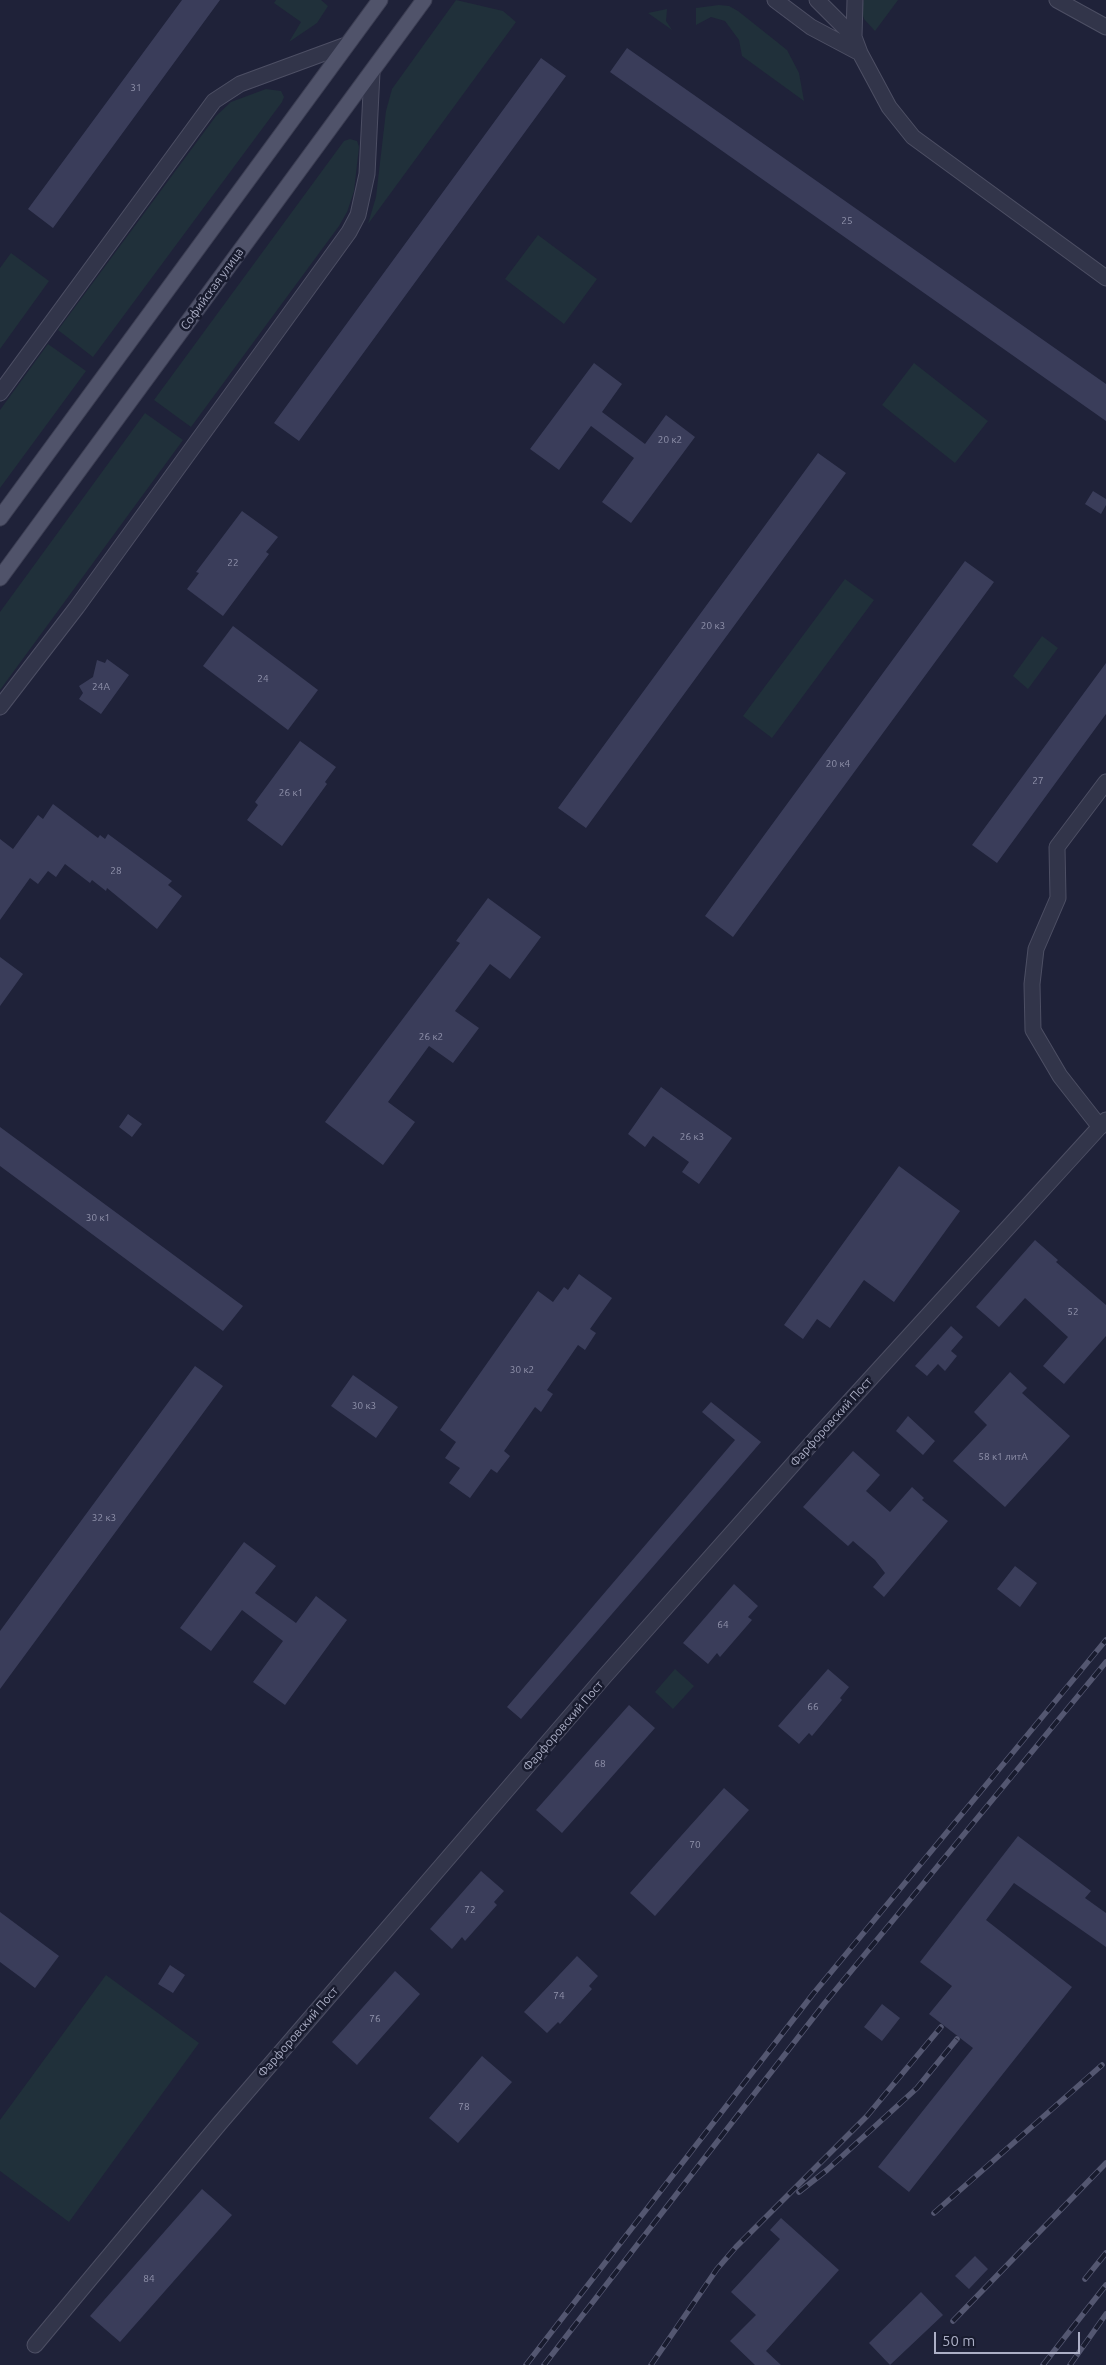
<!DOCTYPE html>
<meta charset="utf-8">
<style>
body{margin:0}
#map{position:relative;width:1106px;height:2365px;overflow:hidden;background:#1f2239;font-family:Ubuntu,sans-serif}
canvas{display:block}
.scale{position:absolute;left:934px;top:2332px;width:146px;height:22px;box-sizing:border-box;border:2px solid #acafc6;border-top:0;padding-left:6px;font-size:15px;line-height:18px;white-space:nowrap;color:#acafc6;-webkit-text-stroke:4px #181b2e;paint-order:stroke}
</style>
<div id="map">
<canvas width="1106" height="2365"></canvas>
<div class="scale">50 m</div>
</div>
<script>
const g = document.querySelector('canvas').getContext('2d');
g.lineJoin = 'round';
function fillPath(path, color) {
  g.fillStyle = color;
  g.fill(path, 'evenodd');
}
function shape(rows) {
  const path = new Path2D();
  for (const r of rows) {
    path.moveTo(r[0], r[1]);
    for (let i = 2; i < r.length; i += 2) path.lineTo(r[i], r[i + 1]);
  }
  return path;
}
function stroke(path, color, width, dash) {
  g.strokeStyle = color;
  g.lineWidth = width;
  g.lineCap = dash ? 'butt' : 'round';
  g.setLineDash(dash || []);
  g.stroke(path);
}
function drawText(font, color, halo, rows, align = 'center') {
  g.font = font + ' Ubuntu,sans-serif';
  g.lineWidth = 5;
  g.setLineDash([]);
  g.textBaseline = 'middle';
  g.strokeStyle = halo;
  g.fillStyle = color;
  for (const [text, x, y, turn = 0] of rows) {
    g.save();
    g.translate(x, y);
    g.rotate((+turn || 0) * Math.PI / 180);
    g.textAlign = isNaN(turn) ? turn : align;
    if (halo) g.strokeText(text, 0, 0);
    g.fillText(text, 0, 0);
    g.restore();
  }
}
fillPath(shape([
 [276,0,321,0,328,6,317,23,289,42,301,22,274,3],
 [456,0,503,11,516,22,368,224,376,197,386,111,392,89],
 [864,0,898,0,875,31,864,19,861,9],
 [719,5,729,6,738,11,787,50,799,73,804,101,742,56,739,40,725,21,711,17,696,25,696,8],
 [667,9,666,21,672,30,648,13],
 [266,89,281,91,284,97,282,102,93,357,58,330,216,116,231,102],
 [350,139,357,141,359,147,354,191,347,212,339,226,191,427,154,400,344,141],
 [538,235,597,279,564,324,505,279],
 [11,253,49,281,0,349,0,268],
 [48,344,86,371,0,488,0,410],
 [914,363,988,421,955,463,882,405],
 [145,413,183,440,0,690,0,612],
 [845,579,874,600,772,738,743,716],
 [1042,636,1058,648,1028,689,1013,676],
 [675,1669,694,1686,673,1709,655,1692],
 [106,1975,199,2043,69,2222,0,2171,0,2120]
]), '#20303a');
fillPath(shape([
 [182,0,220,0,53,228,28,209],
 [627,48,1106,384,1106,421,610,72],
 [541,58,566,76,299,441,274,423],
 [594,363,622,384,602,412,645,444,666,415,695,437,631,523,602,502,634,458,591,426,559,470,530,449],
 [818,453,846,473,586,828,558,808],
 [1093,491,1106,499,1106,505,1101,514,1085,504],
 [242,511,278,537,266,552,269,554,223,616,187,589,199,573,196,572],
 [965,561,994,582,733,937,705,916],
 [233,626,318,690,288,730,203,666],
 [107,659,129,675,101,714,79,699,83,693,79,686,93,677,97,660,105,663],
 [1106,663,1106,714,997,863,972,845],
 [300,741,336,767,325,782,327,784,282,846,247,820,258,805,255,802],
 [53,804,98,838,100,835,105,839,108,834,172,881,168,885,182,896,157,929,107,888,106,891,92,880,90,883,65,864,56,877,48,871,38,884,30,878,0,920,0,839,13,849,38,815,43,819],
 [488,898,541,937,510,979,490,964,455,1011,479,1028,453,1063,429,1046,388,1102,415,1122,383,1165,325,1122,460,943,456,941],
 [0,957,23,974,0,1006],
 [661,1087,732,1138,699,1184,682,1172,689,1162,653,1136,645,1147,628,1134],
 [128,1114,142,1124,132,1137,119,1127],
 [0,1127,243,1306,223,1331,0,1166],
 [899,1166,960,1211,894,1302,864,1280,830,1328,817,1319,803,1339,784,1325],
 [1035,1240,1058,1260,1056,1262,1106,1305,1106,1336,1064,1384,1043,1366,1068,1337,1025,1298,999,1327,976,1307],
 [579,1274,612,1298,590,1329,596,1333,585,1350,578,1345,547,1390,553,1394,541,1412,535,1407,504,1451,510,1456,497,1473,491,1469,470,1498,449,1483,460,1468,445,1458,456,1442,440,1430,538,1291,553,1302,564,1287,568,1290],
 [951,1326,963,1337,951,1351,957,1356,945,1371,938,1364,927,1376,915,1366],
 [195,1366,223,1386,0,1689,0,1631],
 [1010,1372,1027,1388,1022,1393,1070,1436,1005,1507,953,1461,987,1425,974,1412],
 [353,1375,398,1407,376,1438,331,1406],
 [711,1402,761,1442,521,1719,507,1707,735,1440,702,1412],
 [908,1416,935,1441,923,1455,896,1431],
 [853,1451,880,1475,866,1491,890,1512,912,1487,924,1498,922,1500,948,1521,884,1597,873,1587,885,1573,875,1560,853,1541,848,1546,803,1507],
 [244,1542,276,1566,255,1593,296,1623,316,1596,347,1620,285,1705,253,1682,283,1641,242,1610,211,1651,180,1628],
 [1015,1566,1037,1583,1020,1607,997,1589],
 [734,1584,758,1606,748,1617,752,1620,720,1657,717,1653,708,1664,683,1643],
 [828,1669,849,1687,840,1698,842,1700,812,1736,809,1733,799,1744,778,1726],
 [629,1705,655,1728,562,1833,536,1810],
 [724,1788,749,1810,655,1916,630,1893],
 [1018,1836,1091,1891,1085,1898,1106,1913,1106,1947,1014,1883,986,1920,1072,1987,909,2192,878,2167,973,2048,929,2014,952,1986,920,1962],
 [481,1871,504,1891,494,1902,497,1905,465,1941,462,1937,452,1949,430,1929],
 [0,1912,59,1956,35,1988,0,1962],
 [577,1956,598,1976,589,1986,592,1989,560,2024,558,2022,547,2033,524,2012],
 [170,1965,185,1975,173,1993,158,1984],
 [395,1971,420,1994,357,2065,332,2042],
 [882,2004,900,2018,882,2041,864,2027],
 [482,2056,512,2082,458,2143,429,2118],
 [202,2189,232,2215,120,2342,90,2316],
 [781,2218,839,2270,766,2351,781,2365,755,2365,730,2341,756,2315,731,2292,780,2239,770,2230],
 [975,2256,988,2269,969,2289,955,2276],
 [921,2292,943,2315,890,2365,869,2343]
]), '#3a3d5a');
const minor = shape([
 [775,0,811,27,860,53],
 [817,0,854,37,860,53,889,107,913,137,1106,278],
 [1057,0,1106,27],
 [854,37,855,0],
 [0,393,214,101,240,84,346,45],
 [0,707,77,607,349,232,358,215,367,174,372,72],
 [1100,1127,1060,1076,1033,1030,1032,984,1036,949,1058,898,1057,847,1106,782],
 [35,2345,220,2123,604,1677,819,1435,1106,1120]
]);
const major = shape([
 [0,518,380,0],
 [0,578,424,0]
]);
stroke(minor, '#4d4f64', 17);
stroke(major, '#3c3e53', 17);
stroke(minor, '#32354a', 15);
stroke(major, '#50536a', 15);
const rail = shape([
 [799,2192,827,2170,917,2088,957,2039],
 [934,2213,1102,2065],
 [1085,2279,1106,2253],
 [953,2321,1106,2163],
 [526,2365,813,1994,1106,1640],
 [544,2365,824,2004,1106,1662],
 [651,2365,717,2269,736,2247,867,2116,941,2027],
 [1043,2365,1106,2285],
 [1070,2365,1106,2314]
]);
stroke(rail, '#545771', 5.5);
stroke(rail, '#181b2e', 4, [11]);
drawText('10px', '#9092ab', null, [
 ["31",136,88],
 ["25",847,221],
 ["20 к2",670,440],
 ["22",233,563],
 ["20 к3",713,626],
 ["24",263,679],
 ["24А",101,687],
 ["20 к4",838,764],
 ["27",1038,781],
 ["26 к1",291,793],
 ["28",116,871],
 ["26 к2",431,1037],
 ["26 к3",692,1137],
 ["30 к1",98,1218],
 ["52",1073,1312],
 ["30 к2",522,1370],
 ["30 к3",364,1406],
 ["58 к1 литА",1003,1457],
 ["32 к3",104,1518],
 ["64",723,1625],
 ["66",813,1707],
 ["68",600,1764],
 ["70",695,1845],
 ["72",470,1910],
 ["74",559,1996],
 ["76",375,2019],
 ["78",464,2107],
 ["84",149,2279]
]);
drawText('12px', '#acafc6', '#181b2e', [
 ["Софийская улица",212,289,-54],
 ["Фарфоровский Пост",831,1422,-48],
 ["Фарфоровский Пост",563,1726,-49],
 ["Фарфоровский Пост",298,2032,-49]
]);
</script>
